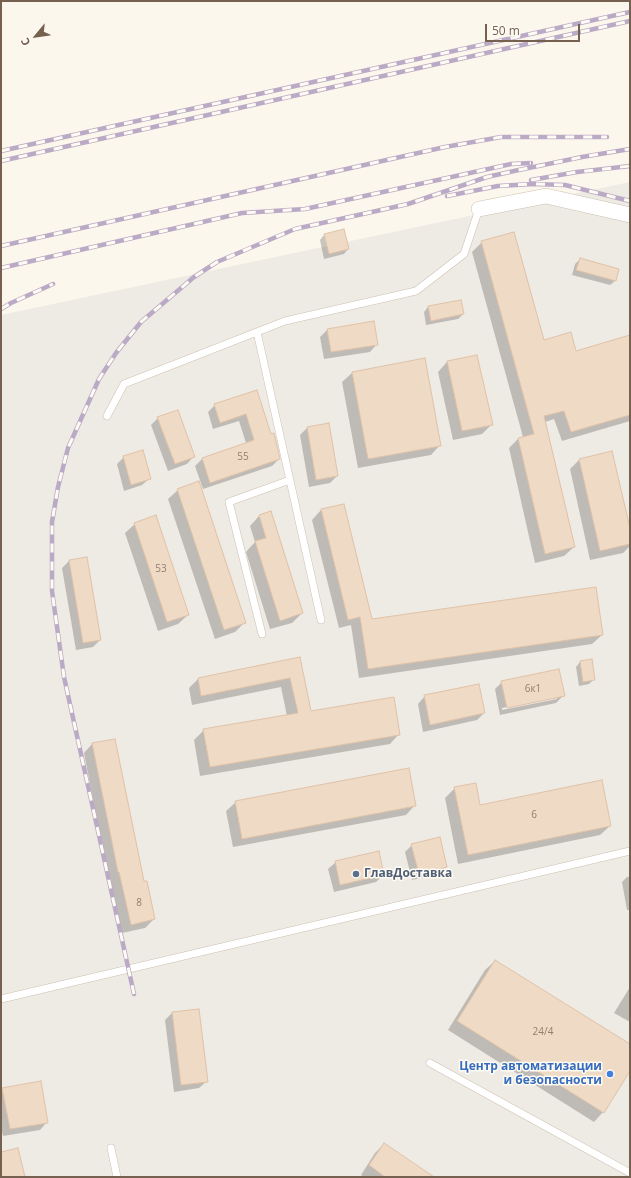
<!DOCTYPE html>
<meta charset="utf-8">
<style>
body{margin:0}
#map{position:relative;width:631px;height:1178px;overflow:hidden;background:#fcf7ec;font-family:"Open Sans",sans-serif}
canvas{display:block}
.frame{position:absolute;inset:0;border:2px solid #766150;pointer-events:none}
.north{position:absolute;left:16px;top:16px;width:40px;height:40px;-webkit-text-stroke:3px #fefbf3;paint-order:stroke;rotate:241deg;font-size:11px;font-weight:700;line-height:16px;text-align:center;color:#766150}
.north::after{content:'';display:block;margin:auto;width:14px;height:18px;background:#766150;clip-path:polygon(50% 0,100% 100%,50% 72%,0 100%)}
.scale{position:absolute;left:485px;top:24px;width:95px;height:18px;box-sizing:border-box;border:2px solid #766150;border-top:0;padding-left:5px;font-size:12px;line-height:14px;white-space:nowrap;color:#766150;-webkit-text-stroke:3px #fefbf3;paint-order:stroke}
</style>
<div id="map">
<canvas width="631" height="1178"></canvas>
<div class="frame"></div>
<div class="north">С</div>
<div class="scale">50 m</div>
</div>
<script>
const g = document.querySelector('canvas').getContext('2d');
g.lineJoin = 'round';
function fillPath(path, color) {
  g.fillStyle = color;
  g.fill(path, 'evenodd');
}
function shape(rows) {
  const path = new Path2D();
  for (const r of rows) {
    path.moveTo(r[0], r[1]);
    for (let i = 2; i < r.length; i += 2) path.lineTo(r[i], r[i + 1]);
  }
  return path;
}
function stroke(path, color, width, dash) {
  g.strokeStyle = color;
  g.lineWidth = width;
  g.lineCap = dash ? 'butt' : 'round';
  g.setLineDash(dash || []);
  g.stroke(path);
}
function drawText(font, color, halo, rows, align = 'center') {
  g.font = font + ' "Open Sans",sans-serif';
  g.lineWidth = 3;
  g.setLineDash([]);
  g.textBaseline = 'middle';
  g.strokeStyle = halo;
  g.fillStyle = color;
  for (const [text, x, y, turn = 0] of rows) {
    g.save();
    g.translate(x, y);
    g.rotate((+turn || 0) * Math.PI / 180);
    g.textAlign = isNaN(turn) ? turn : align;
    if (halo) g.strokeText(text, 0, 0);
    g.fillText(text, 0, 0);
    g.restore();
  }
}
fillPath(shape([
 [630,182,630,1177,1,1177,1,315]
]), '#eeeae4');
fillPath(shape([
 [344,230,348,249,344,254,324,259,320,240,324,235],
 [482,242,544,341,575,352,630,336,630,421,562,441,554,419,545,422,574,547,564,556,535,563,509,448,518,439,523,437,472,252],
 [580,259,615,281,610,285,572,275,575,264],
 [428,307,463,314,458,319,426,325,424,312],
 [327,330,377,344,370,352,324,359,320,337],
 [476,356,492,424,482,434,453,440,438,372,447,362],
 [424,359,440,445,431,455,358,468,342,382,352,373],
 [256,392,279,459,272,466,203,489,195,466,202,459,246,443,239,421,213,429,208,412,215,405],
 [158,418,194,456,187,464,168,471,151,425],
 [307,428,337,476,330,483,309,487,300,435],
 [124,457,150,478,142,485,124,491,117,464],
 [579,460,630,532,630,546,623,553,590,560,570,469],
 [178,490,245,622,235,632,215,639,168,499],
 [321,510,372,620,602,635,592,644,359,678,351,625,339,628,312,520],
 [259,516,302,613,292,623,270,629,246,552,255,542,250,526],
 [135,524,188,615,178,624,158,631,125,533],
 [69,561,100,640,93,647,76,650,62,568],
 [299,658,310,712,399,734,390,744,200,776,194,740,204,730,287,716,281,687,192,705,189,688,198,679],
 [580,662,594,679,589,684,579,686,576,667],
 [502,682,564,695,556,703,500,715,495,689],
 [557,696,557,699,502,710,502,708],
 [425,696,484,713,477,720,423,732,418,704],
 [92,744,143,882,154,919,145,928,122,933,110,881,109,881,84,753],
 [455,788,479,806,610,826,600,835,458,864,445,798],
 [236,802,415,805,406,815,233,847,226,811],
 [412,845,446,866,439,874,412,880,405,852],
 [336,862,383,875,376,882,334,892,328,869],
 [627,877,630,877,630,910,627,910,622,882],
 [495,961,630,1046,630,1069,603,1112,594,1122,448,1030,485,970],
 [630,987,630,1022,614,1013],
 [172,1013,207,1081,199,1088,174,1092,165,1020],
 [3,1089,47,1122,40,1130,3,1136,1,1127,1,1091],
 [384,1144,431,1177,364,1177,361,1175,375,1153]
]), '#0003');
const building = shape([
 [344,229,349,249,329,254,324,234,344,229],
 [514,232,544,340,571,332,576,351,630,335,630,415,571,432,564,411,544,416,575,547,545,554,518,438,534,434,481,241,514,232],
 [580,258,619,269,616,281,576,270,580,258],
 [461,300,464,314,431,321,428,306,461,300],
 [374,321,378,345,331,352,327,329,374,321],
 [477,355,493,425,462,431,447,361,477,355],
 [425,358,441,446,368,459,352,372,425,358],
 [257,390,271,434,274,433,280,459,210,483,202,458,254,440,246,414,220,423,214,404,257,390],
 [178,410,195,457,175,464,157,417,178,410],
 [329,423,338,476,316,480,307,427,329,423],
 [143,450,151,479,131,485,123,456,143,450],
 [612,451,630,528,630,544,600,551,579,459,612,451],
 [199,481,246,623,224,630,177,489,199,481],
 [344,504,372,619,596,587,603,635,368,669,360,617,348,620,321,509,344,504],
 [271,511,303,613,280,621,255,541,266,538,259,515,271,511],
 [156,515,189,615,167,622,134,523,156,515],
 [87,557,101,640,83,643,69,560,87,557],
 [300,657,311,711,394,697,400,735,210,767,203,729,298,713,290,678,201,696,198,678,300,657],
 [592,659,595,680,583,682,580,661,592,659],
 [559,669,565,696,507,708,501,681,559,669],
 [479,684,485,713,430,725,424,695,479,684],
 [115,739,144,881,147,881,155,919,131,925,119,872,118,872,92,743,115,739],
 [409,768,416,806,242,839,235,801,409,768],
 [602,780,611,826,468,855,454,787,476,783,480,805,602,780],
 [440,837,447,867,419,874,411,844,440,837],
 [379,851,384,875,340,885,335,861,379,851],
 [495,960,630,1044,630,1071,604,1113,457,1021,495,960],
 [199,1009,208,1082,181,1085,172,1012,199,1009],
 [41,1081,48,1123,10,1129,2,1088,41,1081],
 [384,1143,415,1164,434,1177,385,1177,369,1165,384,1143],
 [18,1148,25,1177,1,1177,1,1152,18,1148]
]);
fillPath(building, '#efdac5');
stroke(building, '#e1c2a7', 1);
const service = shape([
 [257,332,321,620],
 [107,416,124,384,285,321,416,291,464,254,479,209],
 [262,634,229,502,290,480],
 [1,999,630,851],
 [430,1063,630,1173],
 [111,1148,117,1177]
]);
const minor = shape([
 [479,209,546,196,630,215]
]);
stroke(service, '#cec0b2', 8);
stroke(minor, '#cec0b2', 16);
stroke(service, '#fff', 7);
stroke(minor, '#fff', 15);
const rail = shape([
 [1,151,630,12],
 [1,161,630,21],
 [531,180,577,172,630,166],
 [447,196,498,186,533,184,565,185,630,201],
 [1,246,445,147,501,137,607,137],
 [1,268,242,213,305,209,511,164,531,163],
 [1,309,11,303,53,284],
 [134,994,64,677,52,591,52,522,58,487,68,448,99,379,116,353,141,322,194,277,217,262,295,229,408,204,487,177,514,171,582,157,630,149]
]);
stroke(rail, '#bbaac6', 4.5);
stroke(rail, '#fefbf3', 3, [9]);
for (const [x, y, r, color] of [
 [356,874,4,"#5c6f8a"],
 [610,1074,4,"#3f7fe0"]
]) {
  const dot = new Path2D();
  dot.arc(x, y, r, 0, 2 * Math.PI);
  g.fillStyle = color;
  g.fill(dot);
  stroke(dot, '#fefbf3', 1.5);
}
drawText('10px', '#947f6d', null, [
 ["55",243,457],
 ["53",161,569],
 ["6к1",533,689],
 ["6",534,815],
 ["8",139,903],
 ["24/4",543,1032]
]);
drawText('bold 12px', '#4e5e75', '#fefbf3', [
 ["ГлавДоставка",364,874]
], 'left');
drawText('bold 12px', '#366cbe', '#fefbf3', [
 ["Центр автоматизации",602,1067],
 ["и безопасности",602,1081]
], 'right');
</script>
